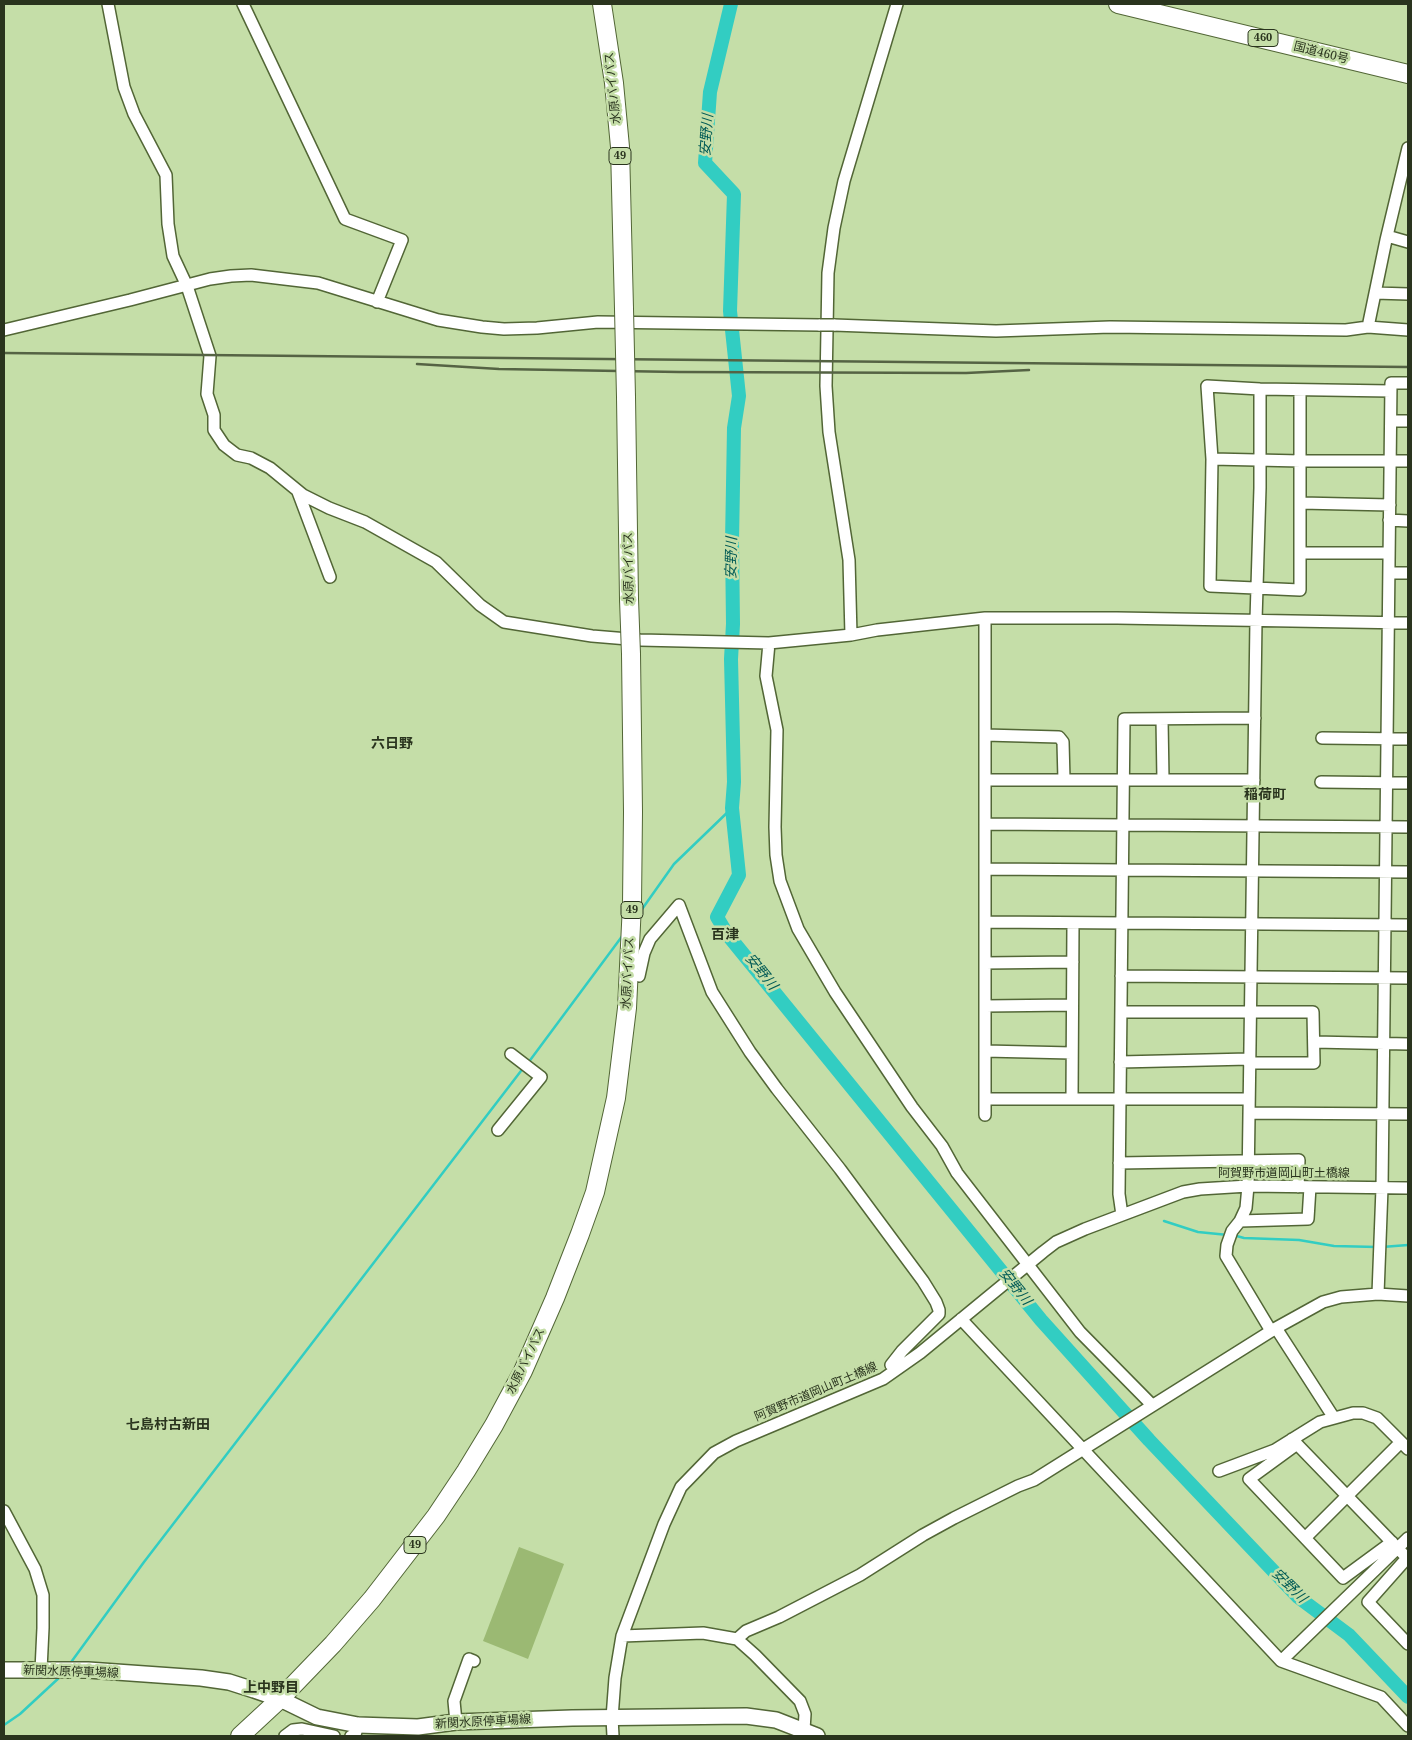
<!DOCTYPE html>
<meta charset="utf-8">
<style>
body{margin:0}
#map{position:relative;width:1412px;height:1740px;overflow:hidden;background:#c5dea8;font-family:"Noto Serif",serif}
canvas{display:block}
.frame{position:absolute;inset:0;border:5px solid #2a341e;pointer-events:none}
</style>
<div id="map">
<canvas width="1412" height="1740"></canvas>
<div class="frame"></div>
</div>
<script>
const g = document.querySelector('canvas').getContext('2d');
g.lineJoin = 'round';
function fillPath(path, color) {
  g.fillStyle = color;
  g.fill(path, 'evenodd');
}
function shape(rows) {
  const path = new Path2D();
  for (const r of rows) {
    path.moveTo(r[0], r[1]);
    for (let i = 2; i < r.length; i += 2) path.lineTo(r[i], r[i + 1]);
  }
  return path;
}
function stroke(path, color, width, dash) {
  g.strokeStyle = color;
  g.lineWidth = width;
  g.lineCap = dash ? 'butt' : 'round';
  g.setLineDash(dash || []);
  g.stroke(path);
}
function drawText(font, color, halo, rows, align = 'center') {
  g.font = font + ' "Noto Serif","Noto Sans JP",serif';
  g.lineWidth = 5;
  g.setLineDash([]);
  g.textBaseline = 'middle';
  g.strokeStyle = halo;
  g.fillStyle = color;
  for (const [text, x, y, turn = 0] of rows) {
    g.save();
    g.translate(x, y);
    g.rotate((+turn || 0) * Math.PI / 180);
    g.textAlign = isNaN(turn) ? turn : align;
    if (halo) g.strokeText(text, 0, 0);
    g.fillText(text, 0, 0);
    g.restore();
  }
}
fillPath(shape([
 [519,1547,564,1564,528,1659,483,1641]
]), '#9bb973');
stroke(shape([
 [640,912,674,864,732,808],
 [528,1063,623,935],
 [1164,1221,1198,1232,1228,1235],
 [1233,1235,1244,1238,1299,1240,1334,1246,1377,1247],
 [1382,1247,1408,1245],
 [69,1665,144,1562,524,1067],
 [4,1725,20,1714,61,1676]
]), '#32cdc2', 2.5);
stroke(shape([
 [731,4,710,92,705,163,734,194,730,311,739,396,734,428,732,542,733,624,731,659,734,782,732,808,739,875,717,917,727,934,1041,1320,1149,1440,1298,1597,1349,1635,1408,1697]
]), '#32cdc2', 14);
const minor = shape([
 [108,4,124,87,134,114,166,175,168,224,173,256,187,286,210,356,207,394,214,415,214,430,224,445,237,455,251,458,270,468,303,495,329,508,365,522,436,562,480,605,504,622,592,636,640,640,769,643,851,635,877,630,985,618,1117,618,1408,623],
 [243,4,345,219,402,240,377,302],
 [1387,236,1408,242],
 [1375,293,1408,294],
 [834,325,996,331,1110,327,1346,330,1368,327,1408,330],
 [1368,327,1386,240,1408,148],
 [4,330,130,300,210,279,231,276,251,275,318,283,438,320,482,327,504,329,537,328,598,322,820,325],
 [1260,389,1260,488,1256,620,1248,1186,1246,1208,1240,1221,1232,1231,1227,1245,1226,1256,1271,1331],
 [1300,390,1300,590,1210,586,1212,459,1207,386,1260,389,1391,391],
 [1391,421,1408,421],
 [1212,459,1301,461,1408,461],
 [298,492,330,577],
 [1301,503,1390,505],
 [1389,520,1408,521],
 [1300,553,1389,553],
 [1389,573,1408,573],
 [851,635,849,560,829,432,826,386,828,273,834,228,844,181,897,4],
 [769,643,766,676,777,730,775,827,776,855,780,881,798,929,835,992,912,1107,942,1146,957,1173,1080,1332,1152,1405],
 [1162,719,1163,780],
 [985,735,1059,737,1063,742,1064,780],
 [1322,738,1408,739],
 [985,780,1254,780],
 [1321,782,1408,783],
 [985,824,1408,827],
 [985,869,1408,872],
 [985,922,1408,925],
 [985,963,1073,962],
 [639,976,644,953,650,939,679,905,712,992,750,1052,777,1089,840,1169,923,1281,936,1302,939,1310,939,1314,902,1351,891,1365],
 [1121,976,1408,978],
 [985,1006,1072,1005],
 [1121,1012,1313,1012,1314,1063,1249,1063],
 [1314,1042,1408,1044],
 [985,1051,1072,1053],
 [1120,1062,1249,1059],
 [985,1099,1249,1099],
 [1072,1099,1073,923],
 [1249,1113,1408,1114],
 [985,1115,985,618],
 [498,1130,541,1077,511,1054],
 [1119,1163,1299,1160,1298,1187],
 [1122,1215,1119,1194,1124,719,1255,718],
 [1240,1221,1308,1219,1310,1187],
 [1378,1294,1382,1188,1391,383,1408,383],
 [961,1319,1281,1661,1381,1697,1408,1726],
 [1276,1328,1334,1418],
 [1292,1439,1408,1559],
 [1297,1444,1249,1479,1343,1578,1392,1542],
 [1219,1471,1275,1450,1320,1422,1353,1413,1363,1413,1377,1418,1408,1449],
 [4,1511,35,1569,43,1595,43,1628,41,1670],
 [1306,1537,1401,1442],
 [1407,1558,1368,1602,1408,1644],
 [622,1636,703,1633,737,1639,755,1655,800,1701,805,1714,804,1730],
 [737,1639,746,1631,779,1617,860,1575,923,1535,954,1518,1018,1486,1034,1480,1276,1328,1323,1302,1341,1297,1378,1294,1408,1296],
 [1281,1661,1408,1538],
 [456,1722,454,1701,469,1659,474,1661],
 [285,1736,293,1730,302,1729,334,1736],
 [351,1736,355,1735,358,1725],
 [613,1736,612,1718,615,1678,622,1636,664,1524,681,1487,714,1453,736,1441,883,1379,920,1353,1043,1252,1056,1242,1085,1229,1183,1192,1200,1189,1248,1186,1408,1188]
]);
const major = shape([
 [4,1670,88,1670,201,1678,229,1682,254,1690,280,1699,317,1717,358,1725,418,1727,456,1722,572,1718,746,1716,776,1720,817,1736]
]);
const highway = shape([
 [602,4,614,83,620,147,624,309],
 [1118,4,1408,74],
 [626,397,629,599],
 [240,1736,280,1699,333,1644,372,1599,436,1516,466,1471,494,1425,523,1371,555,1298,580,1234,595,1192,616,1098,627,1008,632,904,633,812,631,654]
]);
stroke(minor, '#526636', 14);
stroke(major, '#526636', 18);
stroke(highway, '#526636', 20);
stroke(minor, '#fff', 11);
stroke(major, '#fff', 15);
stroke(highway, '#fff', 18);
stroke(shape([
 [4,353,1408,367],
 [417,364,499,369,679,372,966,373,1029,370]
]), '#556344', 2.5);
const minorBridge = shape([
 [820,325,834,325]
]);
const highwayBridge = shape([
 [624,309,626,397],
 [629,599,631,654]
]);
stroke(minorBridge, '#526636', 14, []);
stroke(highwayBridge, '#526636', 20, []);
stroke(minorBridge, '#fff', 11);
stroke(highwayBridge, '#fff', 18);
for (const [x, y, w] of [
 [1263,38,30],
 [620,156,22],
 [632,910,22],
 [415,1545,22]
]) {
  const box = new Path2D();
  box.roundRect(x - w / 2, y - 8.5, w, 17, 4);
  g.fillStyle = '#c5dea8';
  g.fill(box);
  stroke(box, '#2a341e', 1);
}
drawText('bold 11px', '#2a341e', null, [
 ["460",1263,38],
 ["49",620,156],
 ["49",632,910],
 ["49",415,1545]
]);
drawText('12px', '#2a341e', '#c5dea8', [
 ["国道460号",1321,53,14],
 ["水原バイパス",613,88,-96],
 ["水原バイパス",629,568,-91],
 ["水原バイパス",628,973,-87],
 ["阿賀野市道岡山町土橋線",1284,1174],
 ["水原バイパス",526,1361,-64],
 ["阿賀野市道岡山町土橋線",816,1392,-23],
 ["新関水原停車場線",71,1672,2],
 ["新関水原停車場線",483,1722,-3]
]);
drawText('italic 14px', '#005a55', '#c5dea8', [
 ["安野川",707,135,-86],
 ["安野川",732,558,-89],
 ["安野川",761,972,51],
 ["安野川",1015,1287,51],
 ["安野川",1289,1586,44]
]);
drawText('bold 14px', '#2a341e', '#c5dea8', [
 ["六日野",392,744],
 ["稲荷町",1265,795],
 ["百津",725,935],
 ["七島村古新田",168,1425],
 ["上中野目",271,1688]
]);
</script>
